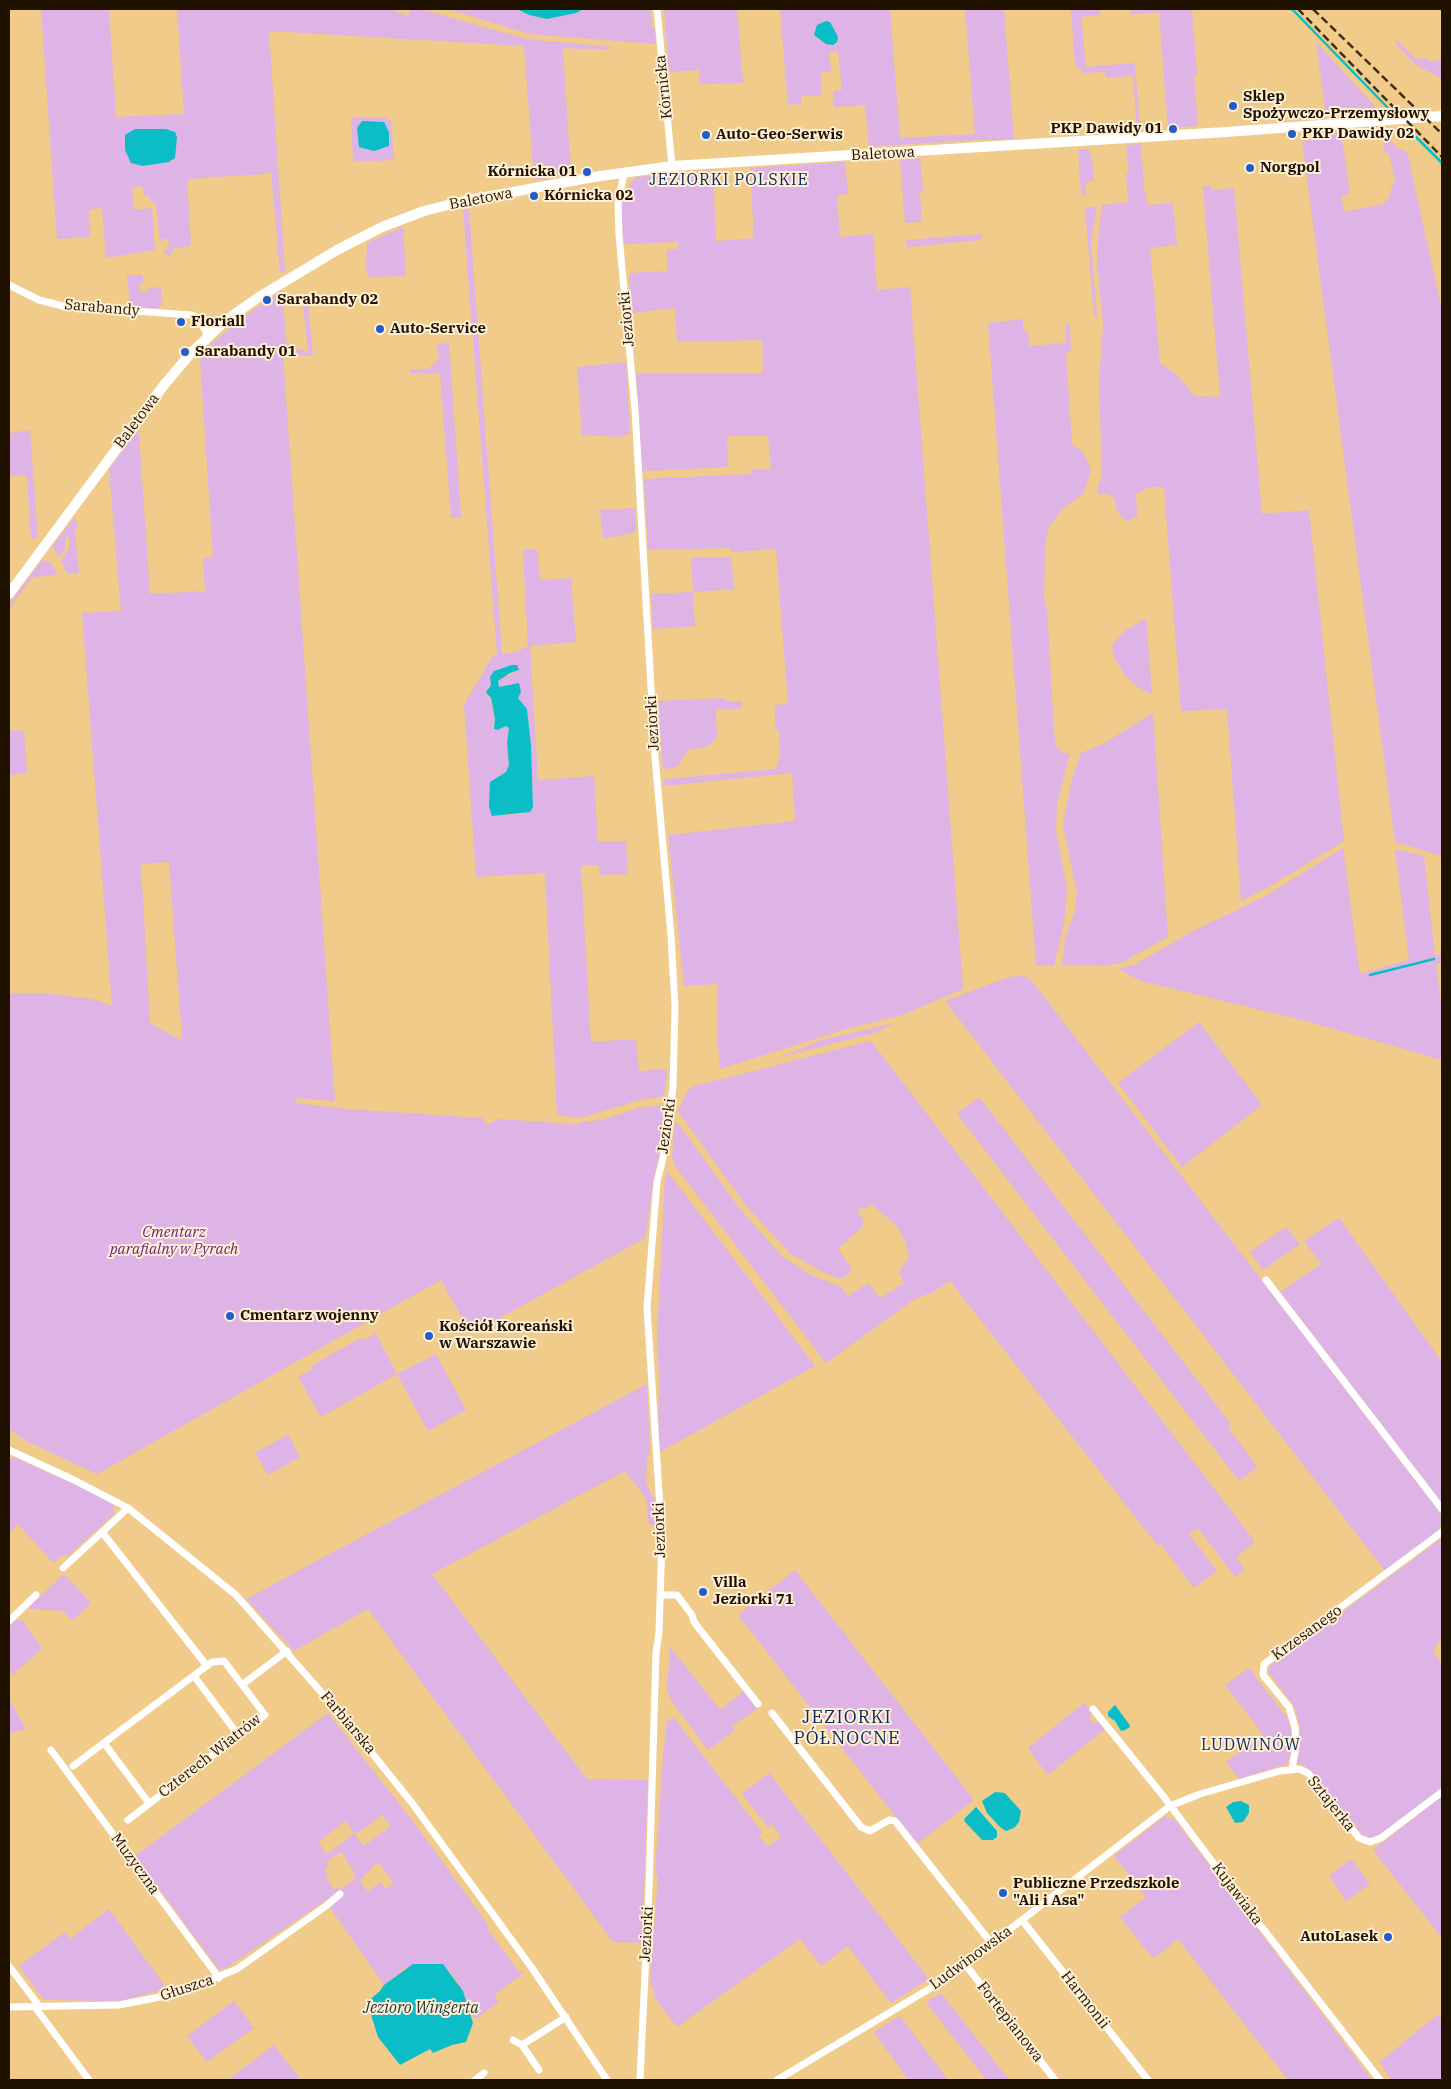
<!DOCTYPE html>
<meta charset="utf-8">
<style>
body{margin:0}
#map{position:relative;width:1451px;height:2089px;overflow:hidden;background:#f0cb8a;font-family:"IBM Plex Serif",serif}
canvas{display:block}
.frame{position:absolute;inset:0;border:10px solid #201200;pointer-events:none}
</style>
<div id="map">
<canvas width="1451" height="2089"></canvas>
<div class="frame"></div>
</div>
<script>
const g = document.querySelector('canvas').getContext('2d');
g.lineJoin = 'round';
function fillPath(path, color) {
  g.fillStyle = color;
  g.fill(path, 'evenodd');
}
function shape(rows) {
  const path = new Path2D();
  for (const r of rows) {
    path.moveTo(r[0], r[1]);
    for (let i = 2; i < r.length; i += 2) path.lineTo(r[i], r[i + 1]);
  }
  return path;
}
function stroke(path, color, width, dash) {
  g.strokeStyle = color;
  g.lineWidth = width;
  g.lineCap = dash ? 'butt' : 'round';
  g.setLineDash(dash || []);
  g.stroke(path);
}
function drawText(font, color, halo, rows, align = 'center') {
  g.font = font + ' "IBM Plex Serif",serif';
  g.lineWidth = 4;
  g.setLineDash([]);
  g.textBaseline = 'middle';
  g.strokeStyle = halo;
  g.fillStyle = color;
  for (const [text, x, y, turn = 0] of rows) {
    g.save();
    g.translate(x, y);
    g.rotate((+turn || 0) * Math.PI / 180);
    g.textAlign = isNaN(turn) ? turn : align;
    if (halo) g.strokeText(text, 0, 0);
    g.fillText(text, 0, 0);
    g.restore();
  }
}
fillPath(shape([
 [41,9,109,9,116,117,184,114,177,9,398,9,397,12,408,16,410,9,420,9,526,39,612,47,605,50,563,48,571,175,534,180,524,46,269,31,285,271,280,271,271,172,263,174,187,179,191,244,187,247,174,248,170,258,163,250,169,249,168,239,162,239,162,242,160,242,156,205,150,200,149,195,144,196,142,186,132,188,134,210,152,208,155,250,106,258,102,208,89,209,90,237,57,239],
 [135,129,166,129,173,161,143,166],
 [448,9,517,9,529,15,547,19,576,13,584,9,650,9,652,27,655,29,656,44,529,34],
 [664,9,737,9,743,83,700,84,699,70,669,72],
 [780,9,890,9,900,138,975,134,965,9,1004,9,1014,140,975,140,869,147,865,105,834,107,833,91,842,90,838,51,829,51,831,71,821,72,822,95,801,96,801,104,788,105],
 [1071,9,1100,9,1100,15,1081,17,1086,67,1135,63,1140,131,1137,131,1133,76,1105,78,1105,72,1084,73,1075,65],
 [1131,9,1192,9,1197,75,1194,76,1198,126,1168,128,1159,12,1131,15],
 [1395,39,1417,59,1427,58,1429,62,1442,59,1442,79,1415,64,1398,47],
 [1316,42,1369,100,1380,113,1343,118,1340,114,1326,116],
 [351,117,383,117,391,121,394,160,353,162],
 [1384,130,1397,148,1407,152,1442,310,1442,856,1395,842,1302,141,1314,140,1314,132,1341,131,1350,194,1341,196,1344,212,1383,204,1388,199,1395,178,1388,152,1384,153,1382,131],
 [1141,143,1144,188,1148,205,1173,203,1177,245,1150,248,1160,363,1176,374,1195,396,1220,397,1203,186,1211,185,1211,190,1234,188,1262,514,1309,510,1344,841,1272,885,1241,901,1227,709,1181,711,1164,487,1149,487,1136,494,1137,516,1126,521,1117,511,1114,498,1108,494,1098,494,1097,489,1102,476,1099,383,1103,324,1097,261,1098,238,1102,205,1128,202,1126,174,1129,173,1126,146],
 [1078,149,1089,149,1093,166,1094,180,1086,183,1086,195,1081,195],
 [920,158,923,192,920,192,922,222,905,223,900,159],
 [845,162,848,194,837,195,840,237,873,234,877,290,910,287,963,989,902,1015,846,1029,720,1069,717,1036,717,984,684,986,668,835,795,821,792,773,664,786,664,779,776,769,780,756,779,732,775,726,775,705,788,704,776,549,731,552,731,548,648,550,644,479,751,474,752,470,771,470,768,436,727,436,728,467,642,471,636,374,763,373,762,340,677,342,675,308,630,313,629,273,667,271,667,249,678,249,678,242,623,244,621,215,622,196,636,177,713,170,716,241,754,238,750,168],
 [1097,206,1091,243,1097,314,1094,317,1085,208],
 [469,209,502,654,517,652,528,646,523,550,537,549,540,580,571,578,576,642,530,646,538,780,594,776,598,842,626,841,628,874,600,875,599,865,581,866,591,1042,636,1039,639,1071,668,1069,664,1096,639,1100,580,1118,557,1115,545,873,476,877,464,705,492,657,497,654,463,210],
 [519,670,498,681,499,687,506,686,520,694,517,698,519,702,527,710,531,745,533,806,521,814,492,816,493,780,506,772,509,764,507,743,509,728,506,726,502,729,493,725,495,719,487,688,491,685,490,677],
 [403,227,406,276,369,277,366,268,367,243],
 [982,234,982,240,907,247,906,240],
 [127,275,143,275,143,283,139,283,140,292,149,291,149,288,161,287,162,306,159,306,159,309,130,307],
 [282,290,287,346,308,352,303,302,308,302,313,356,283,354,335,1101,297,1098,296,1103,347,1109,482,1118,486,1125,499,1119,573,1124,574,1126,581,1122,602,1120,641,1107,660,1106,665,1109,661,1148,654,1178,645,1238,471,1334,441,1280,97,1474,26,1441,9,1429,9,994,43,993,92,999,112,1006,82,613,121,611,109,469,136,432,139,434,150,594,205,591,203,558,213,557,200,361,204,350,242,318],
 [169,862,182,1039,181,1040,150,1023,141,864],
 [1023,319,1023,331,1028,330,1029,346,1066,343,1065,324,1070,325,1071,349,1066,354,1072,444,1083,452,1091,470,1083,494,1061,510,1048,529,1045,547,1044,599,1047,609,1054,730,1056,746,1063,753,1070,753,1057,805,1056,830,1067,889,1064,923,1054,966,1036,966,988,323],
 [449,343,461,517,451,518,440,374,410,373,410,369,428,369,439,359,437,344],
 [626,362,630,434,619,437,582,435,577,367],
 [30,430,38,538,31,539,27,475,9,476,9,433],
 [635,508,636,530,633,533,603,539,600,510],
 [75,517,78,527,75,529,79,573,70,574,67,573,61,561,69,548,69,537,65,538,65,549,58,558,53,545],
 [731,557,734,589,693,592,695,626,653,629,651,594,693,592,691,558],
 [42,560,51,563,58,575,32,577,9,609,9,604],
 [1146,618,1151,680,1152,694,1140,689,1126,677,1115,659,1112,646,1123,632],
 [724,698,728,702,742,701,742,708,716,710,716,724,718,729,717,736,711,744,703,748,689,749,678,766,663,770,658,701],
 [1153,713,1168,937,1121,963,1102,966,1062,965,1065,939,1075,911,1077,892,1063,825,1072,779,1081,753,1103,744],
 [24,730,27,773,9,775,9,731],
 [1343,848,1360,974,1409,960,1395,849,1424,856,1435,955,1442,954,1442,963,1436,964,1442,1008,1442,1060,1306,1021,1141,981,1119,969,1136,964,1193,931,1264,897],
 [1020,976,1027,977,1035,985,1438,1510,1442,1517,1439,1531,1386,1572,945,1001,1009,977],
 [1199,1022,1262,1105,1182,1167,1118,1083],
 [894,1023,878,1032,778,1058,822,1040],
 [871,1041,1255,1542,1236,1557,1245,1569,1235,1577,1198,1528,1189,1534,1217,1571,1194,1588,1161,1544,1158,1546,1151,1537,950,1281,933,1292,915,1299,826,1363,675,1166,672,1157,675,1122,679,1124,739,1208,783,1257,811,1275,841,1287,848,1296,868,1283,880,1298,904,1283,899,1272,909,1257,906,1243,897,1226,871,1204,866,1208,857,1209,863,1220,863,1226,838,1249,852,1269,845,1277,839,1279,825,1273,791,1254,747,1207,678,1111,688,1090,695,1086],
 [979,1097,1231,1424,1228,1427,1257,1467,1239,1481,957,1114],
 [668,1172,815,1366,658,1453,659,1378,657,1336,665,1179],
 [1339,1218,1442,1362,1442,1503,1280,1292,1321,1264,1304,1241],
 [1286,1227,1300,1244,1263,1270,1250,1252],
 [374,1330,397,1374,436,1354,466,1410,428,1431,397,1374,321,1417,298,1377,312,1369,314,1364,361,1338,365,1340,373,1335],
 [647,1384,650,1453,647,1459,646,1484,655,1500,655,1525,649,1525,646,1498,625,1471,432,1574,587,1779,648,1780,642,1943,613,1942,368,1609,294,1651,246,1599],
 [288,1435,300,1457,268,1475,255,1453],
 [14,1457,89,1491,114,1505,114,1514,67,1557,64,1554,53,1563,18,1524,9,1533,9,1460],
 [1442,1538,1442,1637,1433,1651,1442,1665,1442,1787,1401,1821,1372,1838,1367,1837,1363,1836,1316,1778,1306,1767,1297,1763,1300,1743,1300,1727,1295,1708,1268,1671,1270,1666],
 [795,1570,974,1800,917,1844,738,1615],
 [64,1574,91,1603,72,1621,63,1611,31,1609,29,1607],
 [17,1620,22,1620,42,1648,13,1675,9,1669,9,1626],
 [670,1647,720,1710,744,1691,758,1708,732,1726,735,1730,708,1750,673,1703,667,1691],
 [1252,1669,1256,1678,1287,1717,1292,1733,1292,1750,1287,1764,1239,1779,1226,1762,1261,1737,1262,1733,1225,1685,1246,1670],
 [9,1699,26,1729,9,1734],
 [1084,1703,1091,1712,1089,1718,1093,1723,1100,1722,1105,1729,1048,1775,1028,1748],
 [328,1713,415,1824,489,1926,487,1928,519,1972,522,1970,524,1973,494,1995,499,2002,477,2018,473,2018,463,1991,450,1971,436,1964,405,1968,384,1985,331,1909,338,1892,226,1968,219,1970,135,1856],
 [382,1815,391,1826,364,1846,355,1835],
 [346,1821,354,1834,327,1854,318,1842],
 [341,1852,353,1870,355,1879,340,1890,337,1887,334,1889,326,1878,329,1876,324,1870,328,1866,326,1862],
 [378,1862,394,1883,386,1889,380,1882,368,1892,360,1881],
 [674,1718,762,1832,759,1835,768,1847,781,1837,772,1824,768,1827,742,1794,769,1773,929,1979,891,2003,848,1946,821,1966,800,1939,677,2027,654,1997,654,1989,650,1984,658,1876,655,1872,663,1759,667,1720],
 [1442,1796,1442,1938,1373,1850],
 [1165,1816,1175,1820,1372,2080,1288,2080,1178,1939,1153,1959,1120,1917,1146,1897,1114,1856],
 [1351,1859,1370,1884,1346,1901,1329,1876],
 [109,1909,163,1983,165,1989,121,2001,44,2000,19,1966,65,1932,70,1939],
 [941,1993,1009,2080,986,2080,926,2002],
 [234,2001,254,2028,207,2062,187,2036],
 [1438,2014,1442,2020,1442,2080,1391,2080,1380,2062],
 [900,2016,948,2080,908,2080,874,2032],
 [274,2045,301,2080,228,2080]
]), '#deb3e5');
fillPath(shape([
 [517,9,584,9,576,13,547,19,529,15],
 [826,21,830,22,838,37,837,42,833,45,826,44,814,35,817,25],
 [362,121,384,122,389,132,389,146,374,151,359,147,357,128],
 [135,129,166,129,175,132,177,137,175,158,169,162,143,166,131,163,125,150,125,135],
 [512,665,517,665,519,670,510,673,498,681,499,687,519,683,521,692,518,698,527,709,531,745,533,807,530,812,492,816,489,807,490,782,506,772,509,765,507,743,509,728,506,726,498,730,494,729,495,719,491,698,486,692,491,685,490,677,494,671],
 [1115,1705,1129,1724,1130,1727,1125,1730,1121,1731,1115,1721,1108,1716,1108,1712],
 [995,1792,1005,1793,1021,1811,1019,1822,1014,1828,1006,1831,1000,1827,987,1813,982,1801],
 [1241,1801,1249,1805,1249,1813,1243,1822,1235,1823,1226,1807,1233,1802],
 [976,1807,997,1831,997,1837,993,1840,982,1840,965,1822,964,1819],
 [413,1964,443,1964,463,1991,473,2023,466,2042,452,2045,433,2053,430,2049,400,2065,378,2037,367,2002,380,1991,384,1985]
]), '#0bbdc7');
stroke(shape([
 [1292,9,1387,107],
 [1414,135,1442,163],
 [1370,975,1434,959]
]), '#0bbdc7', 2.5);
stroke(shape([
 [657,9,672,166],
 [624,173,618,204,619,235,635,410,655,757,671,936,675,1006,673,1087,663,1158,657,1182,647,1307,662,1539,659,1632,656,1653,649,1888,640,2080],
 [9,285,39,300,63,306,192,315,210,323,212,333,206,332,198,318],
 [1266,1280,1442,1509],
 [9,1450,72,1479,128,1508,236,1595,343,1717,412,1803,532,1968,607,2080],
 [102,1532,207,1666],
 [63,1568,128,1508],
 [661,1595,677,1595,692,1615,694,1622,758,1704],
 [9,1621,36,1595],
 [194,1676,239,1736],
 [243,1684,287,1651],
 [1093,1709,1164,1797,1241,1900,1380,2080],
 [772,1713,861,1827,870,1831,889,1820,895,1821,992,1944],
 [104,1743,149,1803],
 [51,1750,219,1978],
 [73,1766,212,1662,224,1661,265,1715,128,1820],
 [1292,1769,1296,1746,1295,1727,1289,1707,1263,1675,1264,1664,1442,1532],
 [1022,1920,1148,2080],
 [965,1964,1055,2080],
 [9,1966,40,2007],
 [9,2007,119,2005,175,1994,237,1969,326,1906,340,1894],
 [35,2007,89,2080],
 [513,2040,522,2045],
 [539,2070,522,2045,566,2017],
 [475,2080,484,2073],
 [777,2080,944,1980,1170,1806,1200,1794,1280,1771,1299,1769,1308,1773,1359,1838,1370,1842,1381,1838,1442,1792]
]), '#fff', 7);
stroke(shape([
 [9,594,164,385,191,353,226,320,259,297,337,250,382,227,424,211,464,201,594,177,672,166,1226,132,1442,116]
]), '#fff', 10);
stroke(shape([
 [1298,9,1442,157],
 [1313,9,1442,134]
]), '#3f2e15', 2.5, [8, 4]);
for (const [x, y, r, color] of [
 [1233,106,5,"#235dca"],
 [1173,129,5,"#235dca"],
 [1292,134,5,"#235dca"],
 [706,135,5,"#235dca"],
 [1250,168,5,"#235dca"],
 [587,172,5,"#235dca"],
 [534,196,5,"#235dca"],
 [267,300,5,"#235dca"],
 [181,322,5,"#235dca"],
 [380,329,5,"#235dca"],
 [185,352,5,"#235dca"],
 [230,1316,5,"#235dca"],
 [429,1336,5,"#235dca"],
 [703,1592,5,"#235dca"],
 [1003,1893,5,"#235dca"],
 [1388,1937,5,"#235dca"]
]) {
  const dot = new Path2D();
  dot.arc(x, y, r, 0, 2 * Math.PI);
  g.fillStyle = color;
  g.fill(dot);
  stroke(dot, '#fff0d6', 2);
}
drawText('15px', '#201200', '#fff0d6', [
 ["Kórnicka",664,87,-96],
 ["Baletowa",883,154,-3],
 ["Baletowa",481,199,-11],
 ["Sarabandy",102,308,5],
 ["Jeziorki",627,319,-95],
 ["Baletowa",137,421,-53],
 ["Jeziorki",653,723,-93],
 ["Jeziorki",667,1126,-82],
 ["Jeziorki",660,1530,-92],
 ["Krzesanego",1307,1633,-36],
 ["Farbiarska",348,1723,50],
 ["Czterech Wiatrów",210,1756,-38],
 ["Sztajerka",1331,1804,51],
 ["Muzyczna",135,1864,54],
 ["Kujawiaka",1237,1894,53],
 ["Jeziorki",647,1934,-87],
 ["Ludwinowska",971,1958,-36],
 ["Głuszca",187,1988,-18],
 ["Harmonii",1085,2000,52],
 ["Fortepianowa",1010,2022,52]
]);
drawText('bold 15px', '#201200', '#fff0d6', [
 ["Sklep",1243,97],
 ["Spożywczo-Przemysłowy",1243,114],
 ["PKP Dawidy 01",1163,129,"right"],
 ["PKP Dawidy 02",1302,134],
 ["Auto-Geo-Serwis",716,135],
 ["Norgpol",1260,168],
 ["Kórnicka 01",577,172,"right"],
 ["Kórnicka 02",544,196],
 ["Sarabandy 02",277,300],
 ["Floriall",191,322],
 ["Auto-Service",390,329],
 ["Sarabandy 01",195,352],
 ["Cmentarz wojenny",240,1316],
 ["Kościół Koreański",439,1327],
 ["w Warszawie",439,1344],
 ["Villa",713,1583],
 ["Jeziorki 71",713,1600],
 ["Publiczne Przedszkole",1013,1884],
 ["\"Ali i Asa\"",1013,1901],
 ["AutoLasek",1378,1937,"right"]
], 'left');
drawText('italic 15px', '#6e237a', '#fff0d6', [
 ["Cmentarz",174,1233],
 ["parafialny w Pyrach",174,1250]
]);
g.letterSpacing = '1px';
drawText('16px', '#0b275b', '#fff0d6', [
 ["JEZIORKI POLSKIE",729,180],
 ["LUDWINÓW",1251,1745]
]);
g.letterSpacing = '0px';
drawText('italic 16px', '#1e3638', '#fff0d6', [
 ["Jezioro Wingerta",421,2008]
]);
g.letterSpacing = '1px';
drawText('18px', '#0b275b', '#fff0d6', [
 ["JEZIORKI",847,1718],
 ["PÓŁNOCNE",847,1739]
]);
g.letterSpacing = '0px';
</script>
